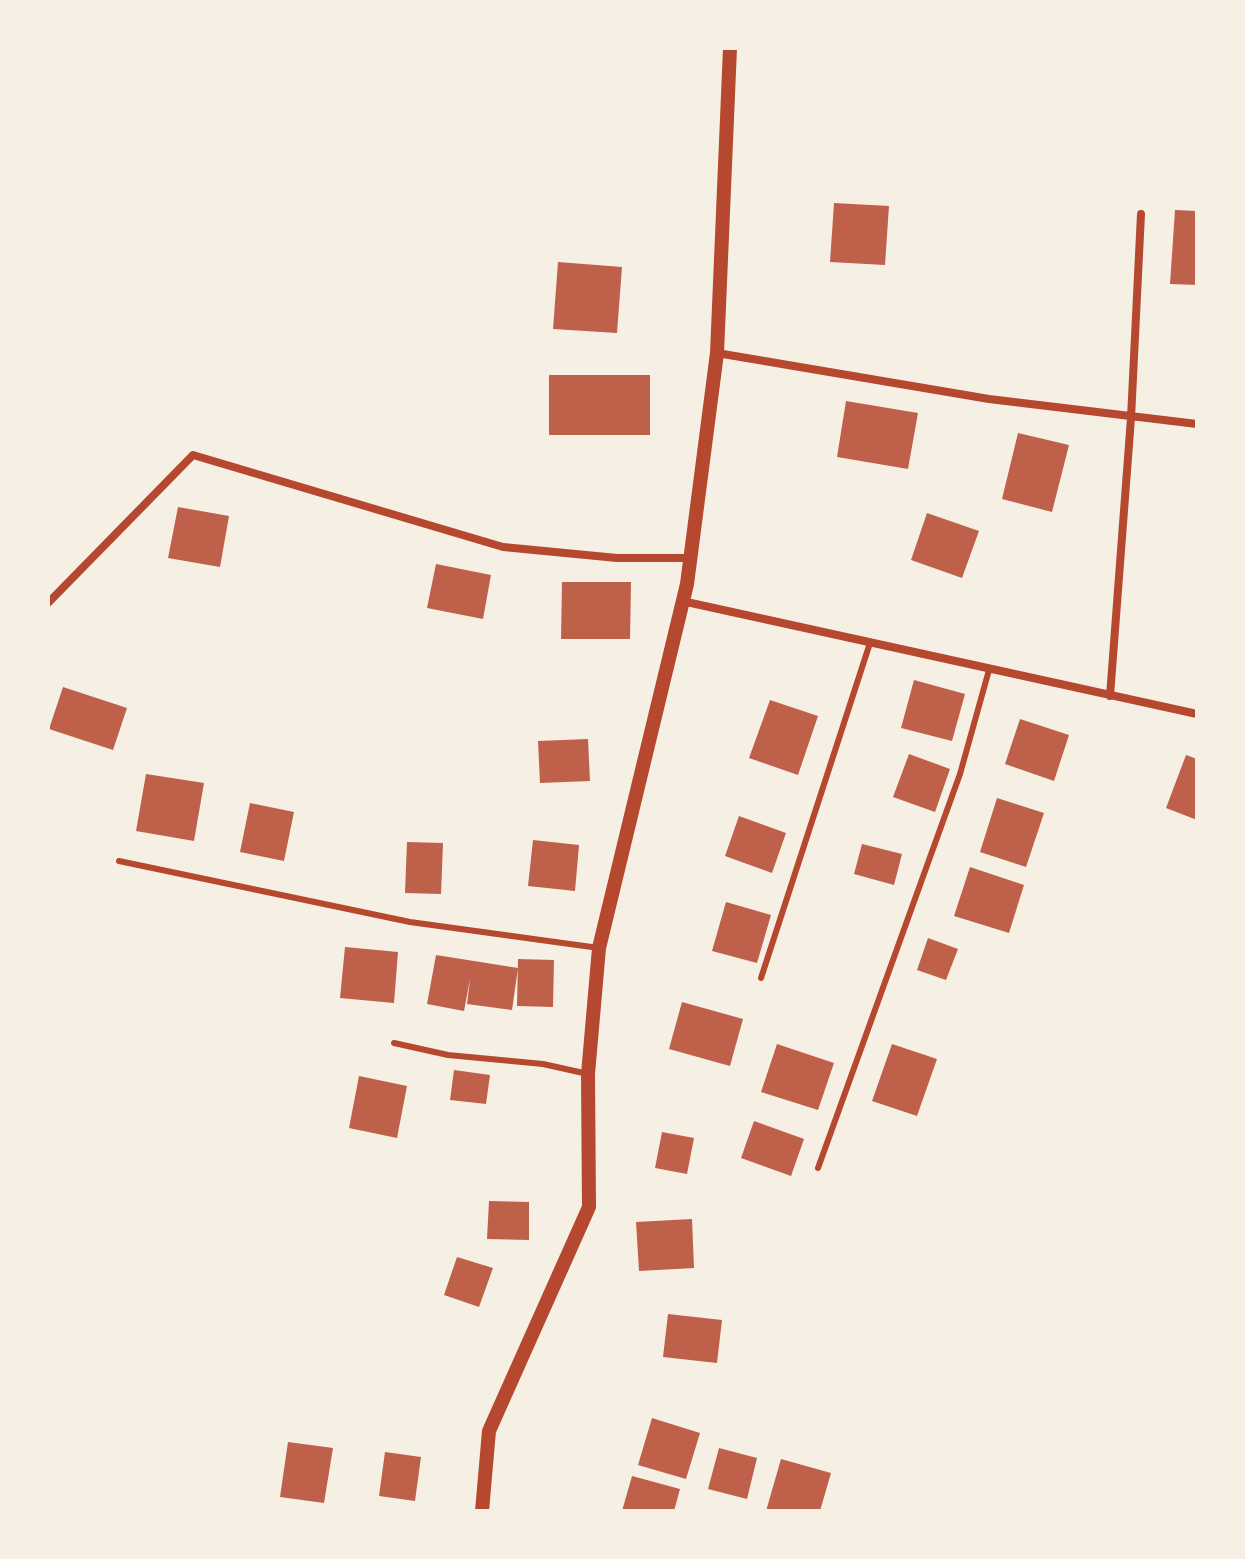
<!DOCTYPE html>
<style>
body{margin:0}
#map{position:relative;width:1245px;height:1559px;overflow:hidden;background:#f6efe4;font-family:Raleway,sans-serif}
canvas{display:block}
.frame{position:absolute;inset:0;border:50px solid #f6efe4;pointer-events:none}
</style>
<div id="map">
<canvas width="1245" height="1559"></canvas>
<div class="frame"></div>
</div>
<script>
const g = document.querySelector('canvas').getContext('2d');
g.lineJoin = 'round';
function fillPath(path, color) {
  g.fillStyle = color;
  g.fill(path, 'evenodd');
}
function shape(rows) {
  const path = new Path2D();
  for (const r of rows) {
    path.moveTo(r[0], r[1]);
    for (let i = 2; i < r.length; i += 2) path.lineTo(r[i], r[i + 1]);
  }
  return path;
}
function stroke(path, color, width, dash) {
  g.strokeStyle = color;
  g.lineWidth = width;
  g.lineCap = dash ? 'butt' : 'round';
  g.setLineDash(dash || []);
  g.stroke(path);
}
fillPath(shape([
 [834,203,889,206,885,265,830,262],
 [1175,210,1197,211,1197,285,1170,284],
 [558,262,622,267,617,333,553,329],
 [549,375,650,375,650,435,549,435],
 [846,401,918,413,908,469,837,457],
 [1018,433,1069,445,1052,512,1002,499],
 [178,507,229,516,220,567,168,558],
 [927,513,979,531,962,578,911,560],
 [436,564,491,575,483,619,427,608],
 [562,582,631,582,630,639,561,639],
 [914,680,965,694,952,741,901,728],
 [63,687,127,708,113,750,49,729],
 [770,700,818,716,798,775,749,758],
 [1020,719,1069,735,1054,781,1005,764],
 [588,739,590,781,540,783,538,741],
 [909,754,950,769,935,812,893,797],
 [1186,755,1197,759,1197,820,1166,808],
 [146,774,204,783,194,841,136,831],
 [997,798,1044,813,1026,867,980,852],
 [250,803,294,812,284,861,240,852],
 [739,816,786,833,772,873,725,856],
 [533,840,579,845,575,891,528,886],
 [407,842,443,843,441,894,405,893],
 [862,844,902,854,894,885,854,874],
 [970,867,1024,885,1009,933,954,916],
 [726,902,771,915,757,963,712,951],
 [928,938,958,949,946,980,917,970],
 [345,947,398,952,394,1003,340,998],
 [436,955,518,968,512,1010,467,1004,470,979,464,1011,427,1004],
 [518,959,554,960,553,1007,517,1006],
 [682,1002,743,1019,730,1066,669,1049],
 [777,1044,834,1063,818,1110,761,1092],
 [892,1044,937,1059,917,1116,872,1101],
 [454,1070,490,1075,486,1104,450,1100],
 [359,1076,407,1086,397,1138,349,1128],
 [754,1121,804,1139,791,1176,741,1158],
 [662,1132,694,1138,687,1174,655,1168],
 [489,1201,529,1202,529,1240,487,1239],
 [692,1219,694,1268,639,1271,636,1222],
 [457,1257,493,1268,479,1307,444,1295],
 [668,1314,722,1320,717,1363,663,1357],
 [652,1418,700,1433,686,1479,638,1465],
 [288,1442,333,1448,324,1503,280,1497],
 [719,1448,757,1458,747,1499,708,1489],
 [385,1452,421,1457,415,1501,379,1496],
 [781,1459,831,1473,820,1511,766,1511],
 [632,1476,680,1489,674,1511,622,1511]
]), '#bf614a');
stroke(shape([
 [119,861,410,922,599,948],
 [761,978,870,643],
 [394,1043,448,1055,543,1064,588,1074],
 [818,1168,960,774,989,670]
]), '#b5482f', 6);
stroke(shape([
 [717,353,989,399,1197,424],
 [682,601,1197,714],
 [48,603,193,455,503,547,617,558,689,558],
 [1110,696,1131,418,1141,214]
]), '#b5482f', 8);
stroke(shape([
 [482,1511,489,1431,589,1207,588,1074,599,948,687,584,717,353,730,48]
]), '#b5482f', 14);
</script>
